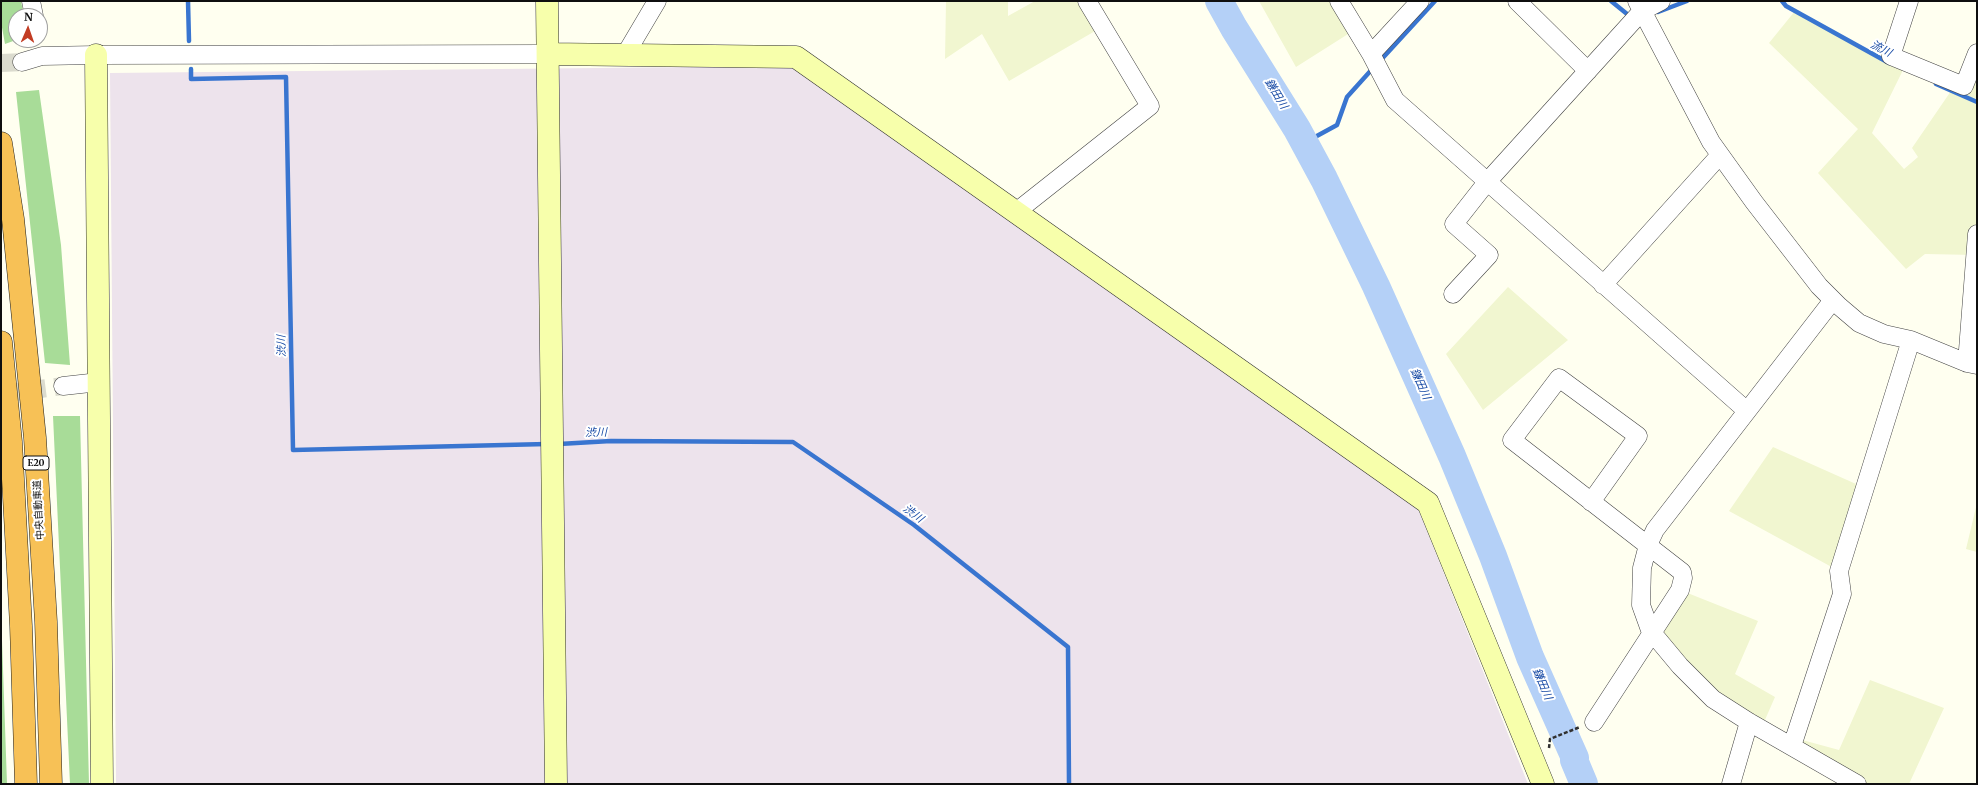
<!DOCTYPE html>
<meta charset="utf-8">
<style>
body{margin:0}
#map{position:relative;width:1978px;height:785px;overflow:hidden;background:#fffff0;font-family:Merriweather,serif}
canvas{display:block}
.frame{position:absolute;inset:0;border:2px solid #0f0f0f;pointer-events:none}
.north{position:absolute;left:8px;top:8px;width:40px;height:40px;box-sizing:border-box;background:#fff;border:1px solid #9f9f9f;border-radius:50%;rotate:2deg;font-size:11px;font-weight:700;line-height:16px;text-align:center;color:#0f0f0f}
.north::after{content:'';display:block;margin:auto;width:14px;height:18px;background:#c23c23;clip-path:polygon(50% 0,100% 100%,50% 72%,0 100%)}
</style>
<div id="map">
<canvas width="1978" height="785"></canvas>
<div class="frame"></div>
<div class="north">N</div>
</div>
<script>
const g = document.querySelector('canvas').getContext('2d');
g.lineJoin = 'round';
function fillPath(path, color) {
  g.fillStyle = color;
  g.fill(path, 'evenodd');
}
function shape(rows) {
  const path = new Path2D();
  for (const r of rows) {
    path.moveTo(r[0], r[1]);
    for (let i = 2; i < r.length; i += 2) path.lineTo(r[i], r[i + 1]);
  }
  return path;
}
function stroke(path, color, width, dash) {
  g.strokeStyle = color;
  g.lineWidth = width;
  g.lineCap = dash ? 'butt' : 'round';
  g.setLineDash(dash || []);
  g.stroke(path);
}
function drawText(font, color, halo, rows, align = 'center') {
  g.font = font + ' Merriweather,"Noto Sans JP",serif';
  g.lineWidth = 4;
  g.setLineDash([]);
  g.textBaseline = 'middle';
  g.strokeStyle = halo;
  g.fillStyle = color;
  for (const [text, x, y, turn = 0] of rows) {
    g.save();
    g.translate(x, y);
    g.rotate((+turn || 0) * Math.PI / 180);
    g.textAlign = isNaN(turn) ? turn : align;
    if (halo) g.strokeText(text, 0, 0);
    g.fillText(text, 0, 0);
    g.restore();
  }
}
fillPath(shape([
 [792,66,1417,506,1528,784,116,784,110,73]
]), '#ede3ec');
fillPath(shape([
 [946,1,1008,1,1008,16,1035,1,1087,1,1102,27,1009,81,982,34,945,59],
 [1259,1,1339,1,1356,29,1296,67],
 [1795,11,1880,59,1903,70,1872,133,1904,169,1918,157,1912,148,1951,91,1961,95,1977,53,1977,234,1975,255,1925,254,1906,269,1818,173,1858,129,1769,43],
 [1508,287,1568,340,1483,410,1446,354],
 [1773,447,1865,488,1839,571,1729,511],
 [1977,503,1977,552,1966,549],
 [1680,590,1758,621,1735,674,1775,697,1761,729,1713,699,1652,633],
 [1870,680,1944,708,1909,784,1857,784,1795,738,1839,750]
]), '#f1f6d0');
fillPath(shape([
 [1,1,21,1,24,16,16,16,16,40,5,44,1,22],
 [39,90,61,245,70,365,45,363,16,92],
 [53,416,80,416,89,784,70,784],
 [1,626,2,640,7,784,1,784]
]), '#a8dc98');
stroke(shape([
 [188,1,189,41],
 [1611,1,1632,18],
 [1782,1,1786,6,1889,63],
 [1658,12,1687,1],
 [1379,62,1435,1],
 [191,69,191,79,286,77,293,450,547,444],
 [1936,84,1977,102],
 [1304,143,1337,125,1347,97,1374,67],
 [559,444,611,441,793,442,914,525,1068,647,1069,784]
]), '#3975d0', 4.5);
stroke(shape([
 [1219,1,1234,28,1297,129,1324,179,1376,286,1452,456,1493,556,1530,657,1575,758,1574,760,1584,784]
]), '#b4d0f7', 28);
stroke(shape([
 [1,63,22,62],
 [1,394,63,386]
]), '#dbdbce', 18, [18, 9]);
const street = shape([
 [31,1,34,16],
 [1339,1,1371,54,1395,100,1747,411],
 [1517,1,1588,71],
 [1637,1,1711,142,1754,202,1819,286,1839,306,1859,323,1884,334,1911,340,1967,363,1977,365],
 [1909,1,1891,56,1964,86,1977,53],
 [1371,54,1420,1],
 [625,55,657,1],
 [22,62,42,56,96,55,548,54],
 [1016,212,1150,106,1087,1],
 [1603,285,1720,155],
 [1453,294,1489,255,1454,224,1487,182,1642,11,1661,1],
 [1833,300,1655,530,1648,545,1642,568,1641,605,1650,630,1680,666,1713,699,1749,722,1857,784],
 [1967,363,1977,234],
 [63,386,99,382],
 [1591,502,1638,436,1559,378,1512,440,1682,572,1683,578,1680,590,1594,722],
 [1792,746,1842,594,1839,571,1911,340],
 [1731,784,1749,722]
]);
const secondary = shape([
 [547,1,556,784],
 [548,54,796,57,1428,503,1543,784],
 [96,55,102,784]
]);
const highway = shape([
 [1,143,13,219,35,438,46,622,51,784],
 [1,342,11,442,21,626,26,784]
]);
stroke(street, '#424242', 19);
stroke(secondary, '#313131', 23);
stroke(highway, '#202020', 23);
stroke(shape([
 [1549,748,1550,739,1580,727]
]), '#313131', 2.5, [4, 2]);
stroke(street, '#fff', 18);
stroke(secondary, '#f7ffab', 22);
stroke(highway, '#f7c156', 22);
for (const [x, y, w] of [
 [36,463,26]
]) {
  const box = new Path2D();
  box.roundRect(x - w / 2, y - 7, w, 14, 3);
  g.fillStyle = '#fff';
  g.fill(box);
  stroke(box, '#0f0f0f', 1);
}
drawText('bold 9px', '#0f0f0f', null, [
 ["E20",36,463]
]);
drawText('10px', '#0f0f0f', '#fff', [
 ["中央自動車道",39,510,-93]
]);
drawText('italic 11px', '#1548a4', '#fff', [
 ["流川",1881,49,27],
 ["鎌田川",1276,94,59],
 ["渋川",282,346,-91],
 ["鎌田川",1420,384,66],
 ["渋川",596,433,-1],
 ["渋川",913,514,36],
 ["鎌田川",1542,684,67]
]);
</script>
